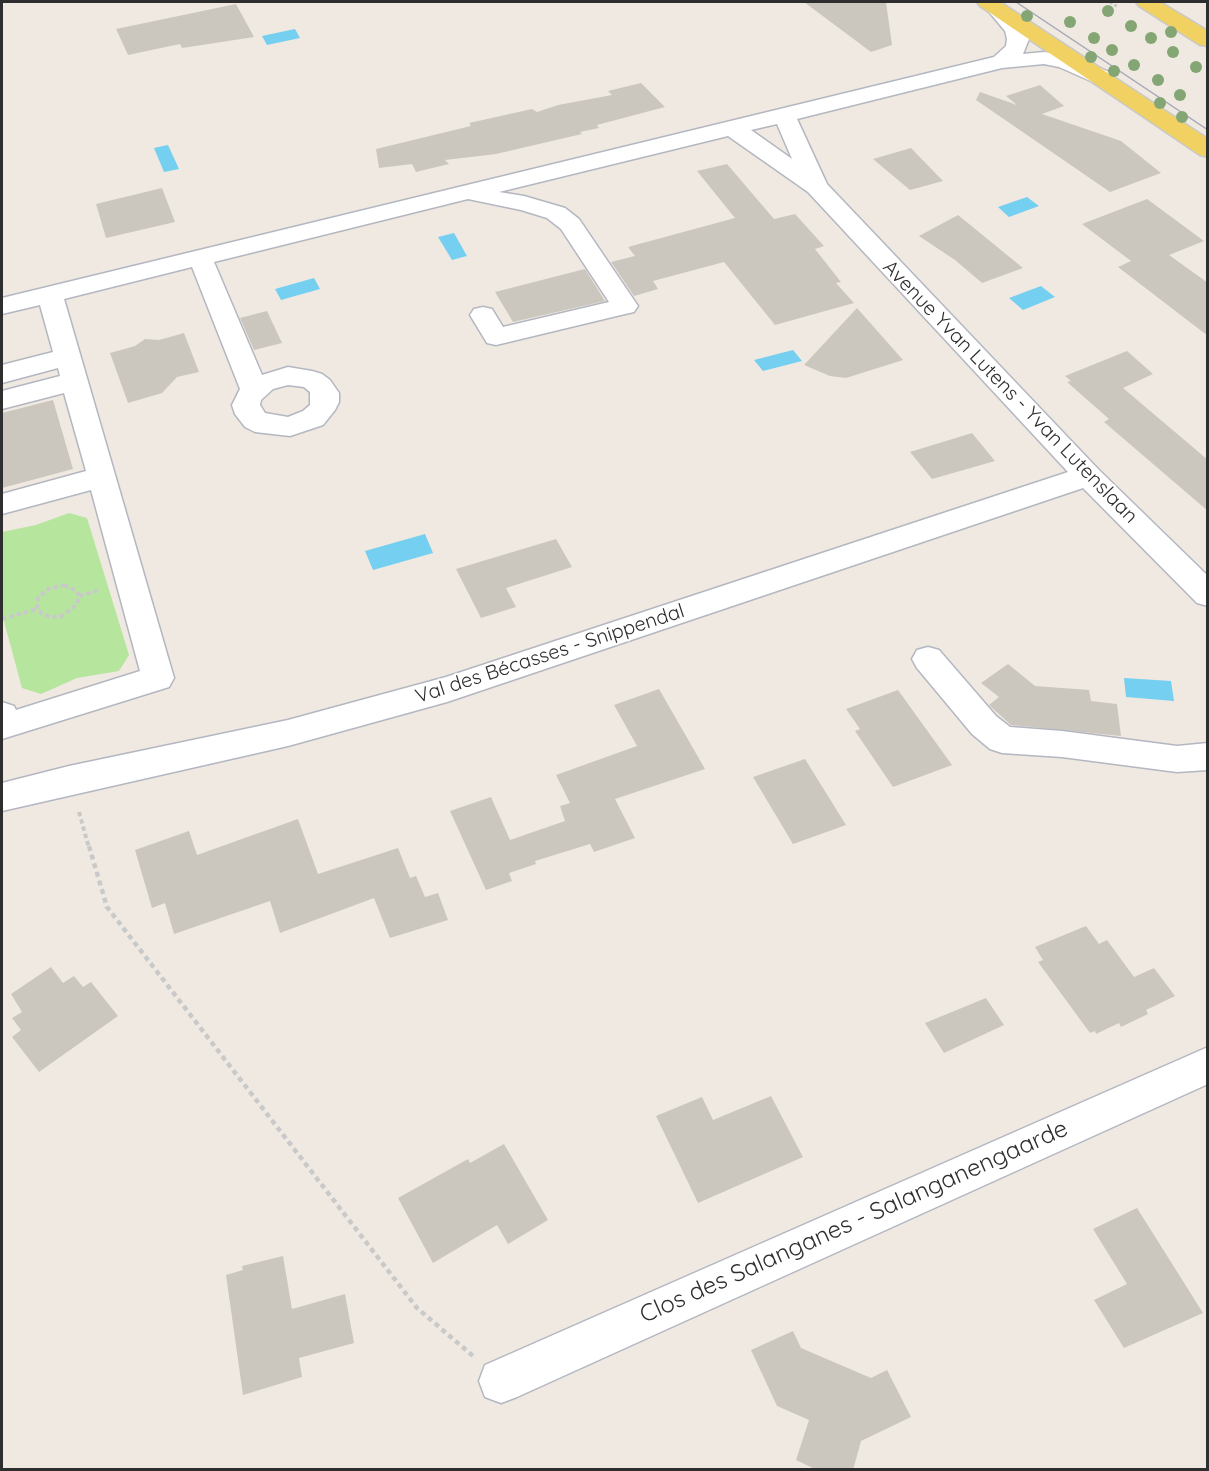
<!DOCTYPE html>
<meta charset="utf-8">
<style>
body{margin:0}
#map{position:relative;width:1209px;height:1471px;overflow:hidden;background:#efe9e1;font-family:Quicksand,sans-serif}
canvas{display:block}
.frame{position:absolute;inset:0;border:3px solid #2e2e2e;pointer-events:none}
</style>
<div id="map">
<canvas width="1209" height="1471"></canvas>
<div class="frame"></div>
</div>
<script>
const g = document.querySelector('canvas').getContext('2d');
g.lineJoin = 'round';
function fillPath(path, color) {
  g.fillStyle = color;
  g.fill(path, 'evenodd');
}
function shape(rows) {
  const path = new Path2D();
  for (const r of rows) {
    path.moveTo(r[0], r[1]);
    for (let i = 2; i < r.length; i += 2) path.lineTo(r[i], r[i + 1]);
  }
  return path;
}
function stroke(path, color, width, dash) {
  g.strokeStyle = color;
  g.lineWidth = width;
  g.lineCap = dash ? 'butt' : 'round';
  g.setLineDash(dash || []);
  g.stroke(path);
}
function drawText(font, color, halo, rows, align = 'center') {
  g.font = font + ' Quicksand,sans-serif';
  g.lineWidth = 4.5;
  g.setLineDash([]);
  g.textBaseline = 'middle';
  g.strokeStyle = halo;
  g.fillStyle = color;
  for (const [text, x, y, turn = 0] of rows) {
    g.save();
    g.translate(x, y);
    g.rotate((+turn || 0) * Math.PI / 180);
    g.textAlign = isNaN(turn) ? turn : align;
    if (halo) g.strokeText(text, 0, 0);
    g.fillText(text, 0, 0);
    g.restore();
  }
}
fillPath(shape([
 [69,513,87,518,129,655,119,671,77,678,41,694,22,688,2,614,2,532,36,525]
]), '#b6e59e');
fillPath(shape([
 [295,29,300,38,267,45,262,36],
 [168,145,179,169,164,172,154,148],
 [1027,197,1039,206,1009,217,998,207],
 [454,233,467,256,452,260,438,237],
 [314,278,320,289,281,300,275,289],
 [1041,286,1055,297,1023,310,1009,298],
 [793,350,802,361,763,371,754,360],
 [425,534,433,553,373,570,365,551],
 [1124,678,1171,681,1174,701,1126,697]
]), '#75cff0');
fillPath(shape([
 [804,2,886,2,892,45,871,52],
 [236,4,254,37,182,48,180,44,128,55,116,29],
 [641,83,665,107,597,125,599,128,580,132,582,134,496,154,445,160,449,164,416,172,412,164,379,168,376,149,471,126,469,123,532,109,537,112,558,105,612,95,608,91],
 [1040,85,1064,106,1042,114,1121,141,1161,173,1110,192,976,100,980,92,1017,105,1006,96],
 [911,148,943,181,910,190,873,159],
 [727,164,774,219,795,214,824,246,815,249,841,282,836,283,854,303,775,325,724,262,653,281,658,289,634,296,611,262,635,256,628,247,735,218,697,171],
 [162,188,175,222,106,238,96,204],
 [1147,199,1204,241,1169,255,1208,283,1208,336,1118,267,1131,261,1082,224],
 [958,215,1023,268,982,283,955,260,919,236],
 [585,269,605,301,513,322,495,292],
 [857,308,903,360,846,378,830,376,804,365],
 [267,311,282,343,254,350,240,318],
 [184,333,199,372,177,377,162,393,128,403,110,353,135,346,145,339,159,340],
 [1127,351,1153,374,1123,388,1208,460,1208,511,1104,422,1109,419,1067,382,1071,381,1065,376],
 [53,400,73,469,2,488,2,413],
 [972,433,995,461,932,479,910,452],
 [556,539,572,567,506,588,516,607,481,618,456,569],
 [1008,664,1035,686,1089,690,1091,701,1117,704,1121,736,1011,725,989,705,999,697,981,683],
 [659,689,705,769,615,799,635,838,594,852,590,844,535,861,536,864,509,873,512,881,486,890,450,811,491,797,510,840,565,821,560,806,570,803,556,775,637,746,614,705],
 [898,690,952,765,893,787,855,731,860,729,846,709],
 [805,759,846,825,793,844,753,777],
 [298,819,318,874,398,848,410,878,416,876,425,897,438,893,448,920,390,938,374,898,280,933,270,901,174,934,165,903,152,908,135,850,189,831,197,855],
 [1086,926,1099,944,1107,940,1134,977,1154,968,1175,996,1146,1010,1148,1014,1121,1027,1119,1023,1096,1034,1095,1031,1090,1033,1038,962,1043,960,1035,947],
 [51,967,63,983,74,976,83,987,91,982,118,1016,39,1072,12,1037,21,1030,12,1018,22,1012,11,994],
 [986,998,1004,1025,944,1053,925,1023],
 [771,1096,803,1157,698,1203,656,1116,702,1097,713,1120],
 [504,1144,548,1220,508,1244,497,1225,433,1263,398,1198,468,1159,470,1163],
 [1137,1208,1203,1313,1124,1348,1094,1300,1127,1284,1093,1229],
 [283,1256,292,1309,345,1294,354,1343,299,1358,302,1377,243,1395,226,1275,243,1270,242,1266],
 [793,1331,801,1348,871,1378,887,1370,911,1417,861,1441,853,1470,817,1470,796,1460,809,1420,777,1406,751,1350]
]), '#cbc7bf');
const minor = shape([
 [998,2,1002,3,1026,30,1029,39,1023,54,1044,52,1073,57,1109,72,1112,77,1109,82,1101,84,1093,82,1059,67,1044,64,1002,68,797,119,827,184,1098,469,1208,576,1208,606,1197,603,1083,488,447,702,288,746,2,811,2,783,69,766,288,720,446,677,1068,472,808,192,728,136,499,192,524,196,565,208,579,219,638,306,634,312,625,314,496,345,487,343,470,315,474,309,483,307,492,309,503,327,609,302,561,229,547,218,521,210,468,199,214,262,262,375,288,367,312,371,322,374,330,380,339,393,339,402,335,410,323,425,290,436,255,432,245,427,235,414,232,405,240,389,192,267,64,299,174,678,169,687,2,739,2,702,14,706,16,710,140,671,91,490,2,514,2,494,86,471,64,393,2,409,2,391,60,376,58,368,2,383,2,365,53,352,40,305,2,314,2,298,994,57,1006,46,1007,39,1005,31,985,7,988,3,998,2],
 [777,124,792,159,751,130,777,124],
 [288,385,304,387,310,392,310,405,303,411,288,417,265,413,260,405,261,400,273,389,288,385],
 [928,647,939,650,996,716,1010,727,1062,731,1177,746,1208,743,1208,770,1177,772,1062,757,1002,753,990,749,972,734,917,668,912,659,917,650,928,647],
 [1208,1047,1208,1084,517,1397,501,1403,485,1397,479,1381,485,1365,1208,1047]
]);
const major = shape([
 [977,2,1000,2,1208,139,1208,157,1200,155,980,6,977,2],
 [1136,2,1160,2,1208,31,1208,46,1200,45,1139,6,1136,2]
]);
stroke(minor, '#b4b7c1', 3);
stroke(major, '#c9c9c9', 3);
stroke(shape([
 [1110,2,1118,7]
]), '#c9c9c9', 3, [3, 2]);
stroke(shape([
 [64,585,77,591,79,596,77,604,62,616,51,617,42,614,37,609,38,598,48,589,64,585],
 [79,596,100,590],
 [2,619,37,609],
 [79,812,89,848]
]), '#c9c9c9', 4, [4.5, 3]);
stroke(shape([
 [89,846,107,907,417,1308,473,1356]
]), '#c9c9c9', 4.5, [5, 4]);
fillPath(minor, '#fff');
fillPath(major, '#f2d163');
stroke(shape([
 [1016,2,1208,130]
]), '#a3a6b8', 1.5);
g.fillStyle = '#84a574';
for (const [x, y] of [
 [1108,11],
 [1027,16],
 [1070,22],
 [1131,26],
 [1171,32],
 [1094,38],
 [1151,38],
 [1112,50],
 [1173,52],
 [1091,57],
 [1134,65],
 [1196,67],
 [1114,71],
 [1158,80],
 [1180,95],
 [1160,103],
 [1182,117]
]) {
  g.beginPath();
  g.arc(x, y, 6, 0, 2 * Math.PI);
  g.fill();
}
drawText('20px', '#2e2e2e', '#fff', [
 ["Avenue Yvan Lutens - Yvan Lutenslaan",1010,392,46],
 ["Val des Bécasses - Snippendal",550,654,-18]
]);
drawText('24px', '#2e2e2e', '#fff', [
 ["Clos des Salanganes - Salanganengaarde",854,1222,-24]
]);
</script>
